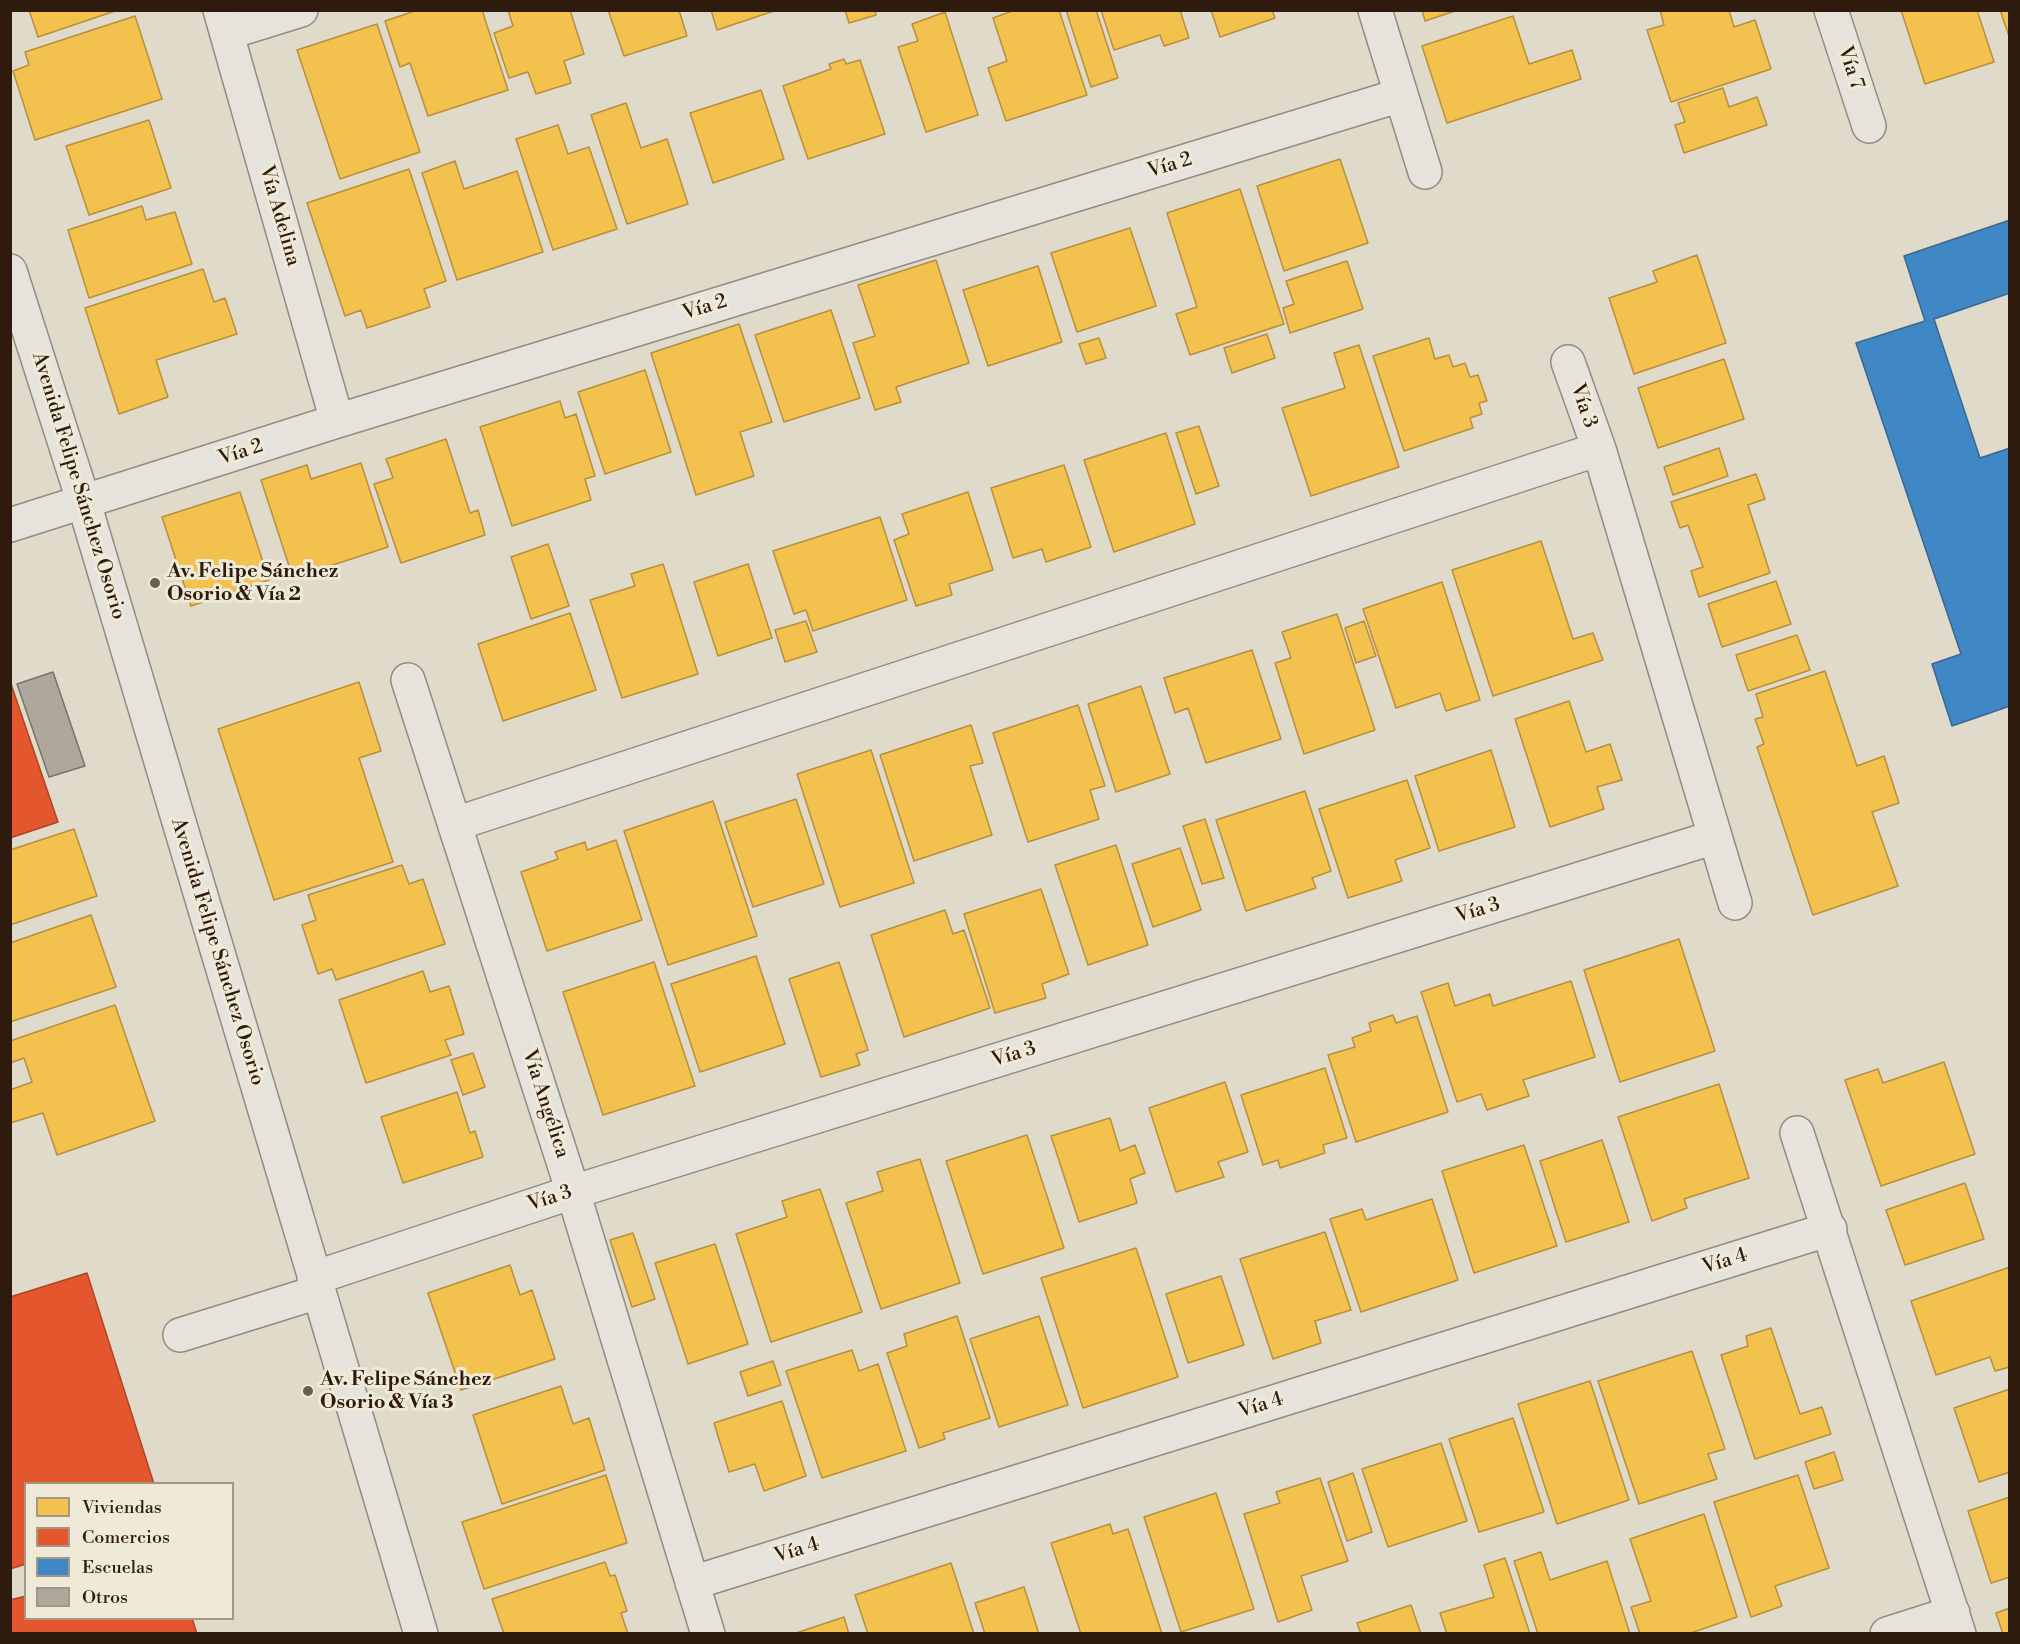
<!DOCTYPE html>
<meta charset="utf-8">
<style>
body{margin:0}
#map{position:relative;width:2020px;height:1644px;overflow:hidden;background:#dfdaca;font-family:"Libre Bodoni",serif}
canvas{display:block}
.frame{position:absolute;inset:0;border:12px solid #2f1a0e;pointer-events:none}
.legend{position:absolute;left:24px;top:1482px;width:210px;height:138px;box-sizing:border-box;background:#efead7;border:2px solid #a29787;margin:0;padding:8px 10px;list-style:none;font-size:18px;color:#2f1a0e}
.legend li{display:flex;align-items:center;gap:12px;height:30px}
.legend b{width:30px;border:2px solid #a29787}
</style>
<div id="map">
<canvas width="2020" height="1644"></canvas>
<div class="frame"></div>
<ul class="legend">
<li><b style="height:16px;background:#f2c14e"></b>Viviendas</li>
<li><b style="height:16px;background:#e4572e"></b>Comercios</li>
<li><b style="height:16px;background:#3f88c5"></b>Escuelas</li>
<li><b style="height:16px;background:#ada79c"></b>Otros</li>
</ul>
</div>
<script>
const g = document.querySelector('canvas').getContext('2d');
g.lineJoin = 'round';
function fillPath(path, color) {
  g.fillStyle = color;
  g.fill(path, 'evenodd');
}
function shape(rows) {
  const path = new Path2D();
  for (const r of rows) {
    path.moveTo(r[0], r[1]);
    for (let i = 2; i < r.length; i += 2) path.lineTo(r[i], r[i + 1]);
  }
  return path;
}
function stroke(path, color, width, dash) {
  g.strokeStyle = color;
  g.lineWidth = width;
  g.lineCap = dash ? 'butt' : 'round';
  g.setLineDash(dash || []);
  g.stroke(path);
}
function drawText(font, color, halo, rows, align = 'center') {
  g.font = font + ' "Libre Bodoni",serif';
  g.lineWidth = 6;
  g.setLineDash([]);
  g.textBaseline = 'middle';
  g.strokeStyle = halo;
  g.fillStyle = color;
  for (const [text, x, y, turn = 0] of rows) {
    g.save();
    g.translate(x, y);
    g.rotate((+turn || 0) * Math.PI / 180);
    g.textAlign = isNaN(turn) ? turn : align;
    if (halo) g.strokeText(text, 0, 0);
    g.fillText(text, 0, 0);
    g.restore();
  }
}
const homes = shape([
 [29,10,118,10,38,37,29,10],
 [418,10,482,10,508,90,428,116,410,63,400,67,385,21,418,10],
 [508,10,570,10,584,54,564,61,571,83,536,94,528,72,509,78,494,33,513,26,508,10],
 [608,10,679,10,687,36,624,56,608,10],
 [711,10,777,10,717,30,711,10],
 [845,10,875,10,876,15,849,23,845,10],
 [1015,10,1059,10,1087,95,1006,121,988,68,1007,61,993,18,1015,10],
 [1066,10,1096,10,1118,78,1091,87,1066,10],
 [1101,10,1180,10,1189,38,1164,46,1160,35,1114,50,1101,10],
 [1211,10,1272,10,1275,18,1220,37,1211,10],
 [1422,10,1458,10,1425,21,1422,10],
 [1660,10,1729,10,1734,27,1755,20,1771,69,1671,102,1647,30,1664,25,1660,10],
 [1901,10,1977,10,1994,62,1925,84,1901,10],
 [2000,10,2010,10,2010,39,2000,10],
 [945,12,978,115,926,132,898,47,918,41,912,24,945,12],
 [135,16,162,99,35,140,13,71,29,65,25,52,135,16],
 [1513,16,1529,64,1572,50,1581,79,1447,123,1422,46,1513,16],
 [377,24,420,152,340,179,297,50,377,24],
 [844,59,846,64,860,60,885,134,808,159,783,86,831,69,829,64,844,59],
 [1723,88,1729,107,1757,97,1767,125,1684,153,1675,125,1685,122,1678,103,1723,88],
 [761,90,784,159,713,183,690,113,761,90],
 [626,103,641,148,667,139,688,204,627,224,591,115,626,103],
 [149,120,171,188,89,215,66,146,149,120],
 [558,125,568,154,589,147,617,229,553,250,516,139,558,125],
 [1340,159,1368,243,1284,271,1257,186,1340,159],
 [455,161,464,189,517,171,543,252,457,280,422,173,455,161],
 [409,169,446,281,424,289,430,307,367,328,361,310,345,316,307,203,409,169],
 [1240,189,1284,324,1190,355,1176,314,1197,307,1167,213,1240,189],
 [142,206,146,220,175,212,192,264,89,298,68,230,142,206],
 [1130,228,1156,306,1077,332,1051,253,1130,228],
 [1697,255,1726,343,1634,374,1609,298,1657,282,1653,271,1697,255],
 [936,260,969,363,896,387,901,402,875,410,853,343,875,336,858,285,936,260],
 [1347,261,1363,309,1290,333,1283,308,1294,304,1286,281,1347,261],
 [1038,266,1062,342,988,366,963,290,1038,266],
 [203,269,214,302,225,298,237,334,156,360,168,397,119,414,85,308,203,269],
 [831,310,860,398,784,422,755,335,831,310],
 [739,324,772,422,740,432,754,476,696,495,651,353,739,324],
 [1267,334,1275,358,1232,373,1224,348,1267,334],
 [1099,338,1106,358,1086,364,1079,344,1099,338],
 [1429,338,1435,359,1449,355,1453,367,1465,363,1470,377,1478,375,1487,401,1479,403,1482,414,1470,418,1473,428,1404,451,1373,356,1429,338],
 [1359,345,1399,467,1311,496,1282,408,1345,388,1334,353,1359,345],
 [1724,359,1744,419,1658,448,1638,388,1724,359],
 [645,370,671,452,605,474,578,392,645,370],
 [560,401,565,418,576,414,595,476,585,479,591,500,512,526,480,427,560,401],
 [1199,426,1219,486,1196,494,1176,433,1199,426],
 [1166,433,1195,524,1114,552,1084,460,1166,433],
 [446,439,470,513,478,510,485,535,401,563,374,484,393,478,386,459,446,439],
 [1719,448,1728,476,1673,495,1664,467,1719,448],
 [361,463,388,547,293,578,261,480,307,465,311,479,361,463],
 [1064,465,1091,547,1046,562,1042,549,1013,558,991,488,1064,465],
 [1756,474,1765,499,1748,505,1770,573,1699,597,1691,571,1703,567,1688,525,1680,528,1671,502,1756,474],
 [240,492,269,580,191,606,162,517,240,492],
 [968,492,993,570,949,584,952,595,916,606,894,540,909,534,902,514,968,492],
 [880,517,907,600,813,631,806,610,794,614,773,551,880,517],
 [1541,541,1573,639,1593,633,1603,660,1493,696,1452,570,1541,541],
 [548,544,569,606,531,619,511,557,548,544],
 [663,564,698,674,622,698,590,600,635,586,631,574,663,564],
 [748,564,772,638,718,656,694,582,748,564],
 [1776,581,1791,624,1722,647,1708,604,1776,581],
 [1442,582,1480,700,1446,711,1440,693,1396,708,1363,609,1442,582],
 [570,613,596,690,503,721,478,644,570,613],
 [1337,614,1375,730,1304,754,1275,663,1291,658,1282,632,1337,614],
 [806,621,817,652,785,662,775,630,806,621],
 [1364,621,1376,656,1356,663,1345,628,1364,621],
 [1797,635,1810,670,1748,691,1736,655,1797,635],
 [1252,650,1281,739,1206,763,1188,708,1175,713,1164,678,1252,650],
 [1825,671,1857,766,1884,756,1899,803,1872,812,1898,886,1813,915,1757,747,1764,744,1755,719,1763,717,1756,694,1825,671],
 [359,682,381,751,359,758,393,862,274,900,218,729,359,682],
 [1141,686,1170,774,1116,792,1088,704,1141,686],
 [1569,701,1586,752,1610,744,1622,780,1597,787,1604,809,1550,827,1515,719,1569,701],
 [1078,705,1105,786,1090,790,1099,819,1028,842,993,733,1078,705],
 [971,725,983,763,970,766,992,835,914,861,880,755,971,725],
 [871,750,914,883,840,907,797,774,871,750],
 [1491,750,1515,827,1439,851,1415,776,1491,750],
 [1407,780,1430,848,1395,860,1402,881,1348,898,1319,809,1407,780],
 [1305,791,1331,871,1312,878,1316,888,1246,911,1216,820,1305,791],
 [796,799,824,884,753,907,725,822,796,799],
 [713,801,757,936,668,965,624,831,713,801],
 [1205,819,1224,878,1202,884,1183,826,1205,819],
 [74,829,97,896,10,925,10,850,74,829],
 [616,840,642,920,547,951,521,872,558,859,555,852,585,842,587,850,616,840],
 [1116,845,1148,945,1088,965,1055,865,1116,845],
 [1180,848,1201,910,1153,927,1132,864,1180,848],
 [402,865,409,884,423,879,445,944,336,980,332,969,318,974,302,925,316,920,308,895,402,865],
 [1041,889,1069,974,1042,984,1046,998,995,1013,964,914,1041,889],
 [945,910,953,934,964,930,990,1008,904,1037,871,935,945,910],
 [91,915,116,987,10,1022,10,943,91,915],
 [1679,939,1715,1051,1620,1082,1584,970,1679,939],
 [756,956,785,1044,700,1072,671,984,756,956],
 [654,962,695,1086,603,1115,563,992,654,962],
 [839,962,868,1050,856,1054,860,1065,821,1077,789,979,839,962],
 [423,971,430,992,449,986,464,1034,445,1040,451,1055,366,1083,339,1000,423,971],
 [1571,981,1595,1057,1523,1080,1529,1096,1487,1110,1481,1094,1457,1102,1421,992,1448,983,1455,1006,1490,994,1493,1006,1571,981],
 [115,1005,155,1121,57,1155,43,1113,10,1123,10,1090,32,1082,24,1058,10,1063,10,1041,115,1005],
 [1393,1015,1396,1023,1417,1016,1448,1112,1356,1142,1328,1055,1355,1047,1352,1038,1371,1031,1369,1023,1393,1015],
 [473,1053,485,1087,463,1095,451,1060,473,1053],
 [1944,1062,1975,1154,1881,1186,1845,1080,1878,1069,1883,1083,1944,1062],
 [1325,1068,1347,1138,1323,1145,1325,1153,1280,1168,1278,1160,1263,1165,1241,1095,1325,1068],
 [1225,1082,1248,1152,1218,1162,1224,1177,1176,1192,1149,1108,1225,1082],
 [1719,1084,1749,1178,1684,1199,1687,1208,1652,1221,1618,1117,1719,1084],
 [457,1092,470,1133,475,1131,483,1157,403,1183,381,1117,457,1092],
 [1110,1118,1120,1151,1135,1145,1145,1173,1130,1179,1137,1203,1079,1222,1051,1136,1110,1118],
 [1027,1135,1064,1248,983,1274,946,1161,1027,1135],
 [1602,1140,1629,1222,1566,1242,1540,1161,1602,1140],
 [1524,1145,1557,1246,1474,1273,1442,1171,1524,1145],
 [920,1159,960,1283,881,1309,846,1203,883,1191,877,1172,920,1159],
 [1965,1183,1984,1239,1905,1265,1886,1210,1965,1183],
 [820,1189,862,1312,771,1342,736,1234,787,1217,782,1201,820,1189],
 [1432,1199,1458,1280,1361,1312,1330,1219,1362,1209,1366,1220,1432,1199],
 [1325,1232,1351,1310,1315,1321,1321,1343,1273,1359,1240,1259,1325,1232],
 [633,1233,655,1299,632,1307,610,1240,633,1233],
 [715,1244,748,1344,688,1364,655,1263,715,1244],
 [1136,1248,1178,1377,1083,1408,1041,1278,1136,1248],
 [510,1265,520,1295,532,1290,555,1359,461,1390,428,1293,510,1265],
 [2010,1267,2010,1367,1995,1371,1990,1357,1936,1375,1911,1301,2010,1267],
 [1221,1276,1244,1345,1188,1363,1166,1294,1221,1276],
 [957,1316,990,1418,943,1433,945,1439,919,1448,887,1353,907,1346,904,1334,957,1316],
 [1039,1316,1068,1405,999,1427,970,1339,1039,1316],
 [1771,1328,1800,1414,1822,1407,1831,1434,1755,1459,1721,1355,1748,1346,1746,1336,1771,1328],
 [852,1350,859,1371,878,1364,906,1451,822,1478,786,1371,852,1350],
 [1692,1351,1725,1449,1708,1454,1717,1479,1639,1504,1598,1381,1692,1351],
 [773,1361,781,1385,748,1396,740,1372,773,1361],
 [1590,1381,1629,1500,1557,1524,1518,1404,1590,1381],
 [561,1386,573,1424,589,1418,605,1470,502,1504,473,1415,561,1386],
 [2010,1389,2010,1472,1979,1482,1954,1408,2010,1389],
 [782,1401,806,1476,764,1491,755,1464,729,1472,714,1423,782,1401],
 [1513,1418,1544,1512,1479,1532,1449,1439,1513,1418],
 [1441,1443,1467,1521,1388,1547,1362,1469,1441,1443],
 [1834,1452,1843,1480,1814,1489,1805,1462,1834,1452],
 [1353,1473,1372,1532,1347,1541,1328,1482,1353,1473],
 [606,1475,627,1543,484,1589,462,1522,606,1475],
 [1798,1475,1829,1568,1775,1586,1782,1606,1751,1617,1714,1502,1798,1475],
 [1320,1478,1348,1561,1301,1576,1312,1610,1278,1622,1244,1514,1280,1503,1276,1492,1320,1478],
 [1216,1493,1254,1609,1181,1632,1144,1517,1216,1493],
 [2010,1497,2010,1577,1991,1583,1968,1511,2010,1497],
 [1704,1514,1737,1617,1688,1634,1640,1634,1631,1607,1651,1601,1630,1539,1704,1514],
 [1110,1524,1113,1534,1128,1529,1162,1634,1081,1634,1051,1543,1110,1524],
 [1541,1552,1550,1580,1607,1561,1630,1634,1538,1634,1514,1561,1541,1552],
 [1505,1558,1530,1634,1447,1634,1440,1613,1494,1597,1484,1565,1505,1558],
 [605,1562,610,1576,615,1575,627,1611,621,1613,628,1634,504,1634,492,1599,605,1562],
 [951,1563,974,1634,868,1634,855,1595,951,1563],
 [1024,1587,1039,1634,985,1634,975,1603,1024,1587],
 [1411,1605,1421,1634,1361,1634,1357,1623,1411,1605],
 [2010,1608,2010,1634,2003,1634,1996,1613,2010,1608],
 [844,1617,849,1634,793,1634,844,1617]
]);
fillPath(homes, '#f2c14e');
stroke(homes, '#b88f3b', 1.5);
const shops = shape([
 [10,681,58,822,10,838,10,681],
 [87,1273,154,1484,26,1484,26,1564,10,1569,10,1297,87,1273],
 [26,1596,26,1618,192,1618,197,1634,10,1634,10,1600,26,1596]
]);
fillPath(shops, '#e4572e');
stroke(shops, '#ae4524', 1.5);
const schools = shape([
 [2010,220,2010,293,1934,319,1980,458,2010,448,2010,706,1952,726,1932,664,1961,654,1856,343,1925,321,1904,256,2010,220]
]);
fillPath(schools, '#3f88c5');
stroke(schools, '#3a678e', 1.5);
const building = shape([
 [53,672,85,766,49,777,17,684,53,672]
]);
fillPath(building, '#ada79c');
stroke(building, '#787269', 1.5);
const minor = shape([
 [220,10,337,421],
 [1375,10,1425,172],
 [1831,10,1869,126],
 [227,33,301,10],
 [10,271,84,503,421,1634],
 [1568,362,1599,449,1735,903],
 [10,525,337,421,1401,95],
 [408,680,573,1192,708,1634],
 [455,824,1599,449],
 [1797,1133,1959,1634],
 [314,1278,573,1192,1715,837],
 [180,1335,318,1292],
 [692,1583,1830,1229],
 [1887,1634,1953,1613]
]);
stroke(minor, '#918c81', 36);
stroke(minor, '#e6e3dc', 33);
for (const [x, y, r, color] of [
 [155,583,6,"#6d5d50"],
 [308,1391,6,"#6d5d50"]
]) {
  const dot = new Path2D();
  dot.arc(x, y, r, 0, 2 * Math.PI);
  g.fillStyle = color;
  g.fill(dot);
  stroke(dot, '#efead7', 2);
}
drawText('20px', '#2f1a0e', '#efead7', [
 ["Vía 7",1850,68,72],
 ["Vía 2",1170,166,-17],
 ["Vía Adelina",279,216,74],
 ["Vía 2",705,308,-17],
 ["Vía 3",1583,406,71],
 ["Vía 2",241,453,-18],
 ["Avenida Felipe Sánchez Osorio",78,486,73],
 ["Vía 3",1478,911,-17],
 ["Avenida Felipe Sánchez Osorio",217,952,73],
 ["Vía 3",1014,1055,-17],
 ["Vía Angélica",545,1104,72],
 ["Vía 3",550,1199,-18],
 ["Vía 4",1725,1262,-17],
 ["Vía 4",1261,1406,-17],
 ["Vía 4",797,1551,-17]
]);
drawText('bold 20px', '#2f1a0e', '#efead7', [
 ["Av. Felipe Sánchez",167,572],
 ["Osorio & Vía 2",167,595],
 ["Av. Felipe Sánchez",320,1380],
 ["Osorio & Vía 3",320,1403]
], 'left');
</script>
